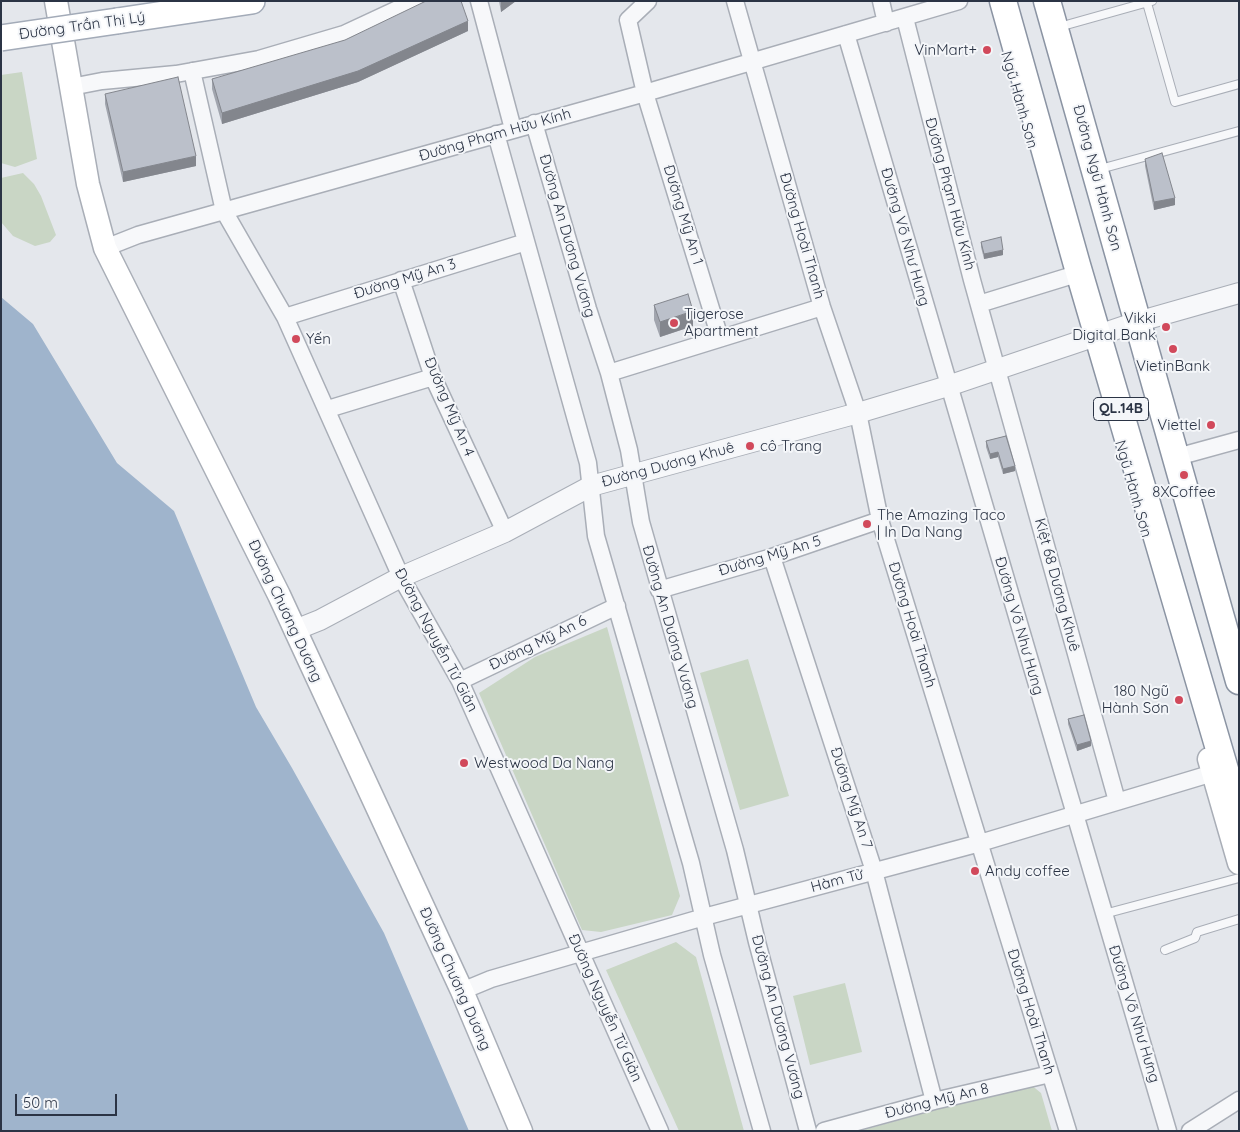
<!DOCTYPE html>
<meta charset="utf-8">
<style>
body{margin:0}
#map{position:relative;width:1240px;height:1132px;overflow:hidden;background:#e4e7ec;font-family:Quicksand,sans-serif}
canvas{display:block}
.frame{position:absolute;inset:0;border:2px solid #2b3445;pointer-events:none}
.scale{position:absolute;left:15px;top:1094px;width:102px;height:22px;box-sizing:border-box;border:2px solid #2b3445;border-top:0;padding-left:6px;font-size:15px;line-height:18px;white-space:nowrap;color:#2b3445;-webkit-text-stroke:4px #f4f6f9;paint-order:stroke}
</style>
<div id="map">
<canvas width="1240" height="1132"></canvas>
<div class="frame"></div>
<div class="scale">50 m</div>
</div>
<script>
const g = document.querySelector('canvas').getContext('2d');
g.lineJoin = 'round';
function fillPath(path, color) {
  g.fillStyle = color;
  g.fill(path, 'evenodd');
}
function shape(rows) {
  const path = new Path2D();
  for (const r of rows) {
    path.moveTo(r[0], r[1]);
    for (let i = 2; i < r.length; i += 2) path.lineTo(r[i], r[i + 1]);
  }
  return path;
}
function stroke(path, color, width, dash) {
  g.strokeStyle = color;
  g.lineWidth = width;
  g.lineCap = dash ? 'butt' : 'round';
  g.setLineDash(dash || []);
  g.stroke(path);
}
function drawText(font, color, halo, rows, align = 'center') {
  g.font = font + ' Quicksand,sans-serif';
  g.lineWidth = 4;
  g.setLineDash([]);
  g.textBaseline = 'middle';
  g.strokeStyle = halo;
  g.fillStyle = color;
  for (const [text, x, y, turn = 0] of rows) {
    g.save();
    g.translate(x, y);
    g.rotate((+turn || 0) * Math.PI / 180);
    g.textAlign = isNaN(turn) ? turn : align;
    if (halo) g.strokeText(text, 0, 0);
    g.fillText(text, 0, 0);
    g.restore();
  }
}
fillPath(shape([
 [22,72,37,159,15,167,1,163,1,75],
 [23,173,34,184,41,196,56,235,50,242,35,246,13,236,1,222,1,178],
 [607,627,680,896,672,915,601,932,582,930,479,693,535,657],
 [748,659,789,796,740,810,700,673],
 [676,942,696,957,744,1131,679,1131,606,970],
 [845,983,862,1052,810,1065,793,996],
 [1030,1084,1041,1093,1052,1131,859,1131]
]), '#c9d6c5');
fillPath(shape([
 [1,297,33,324,117,463,174,511,256,707,292,768,384,933,469,1131,1,1131]
]), '#9fb4cc');
const service = shape([
 [1147,3,1175,102,1239,84],
 [1059,27,1152,1],
 [1100,169,1239,131],
 [1104,914,1239,878],
 [1165,950,1195,938,1197,932,1239,919]
]);
const minor = shape([
 [479,1,513,129],
 [648,1,628,20,645,93,720,338],
 [735,1,822,307,858,413,880,520,1068,1131],
 [881,1,886,23],
 [905,18,972,280,1117,801],
 [846,34,1168,1131],
 [192,71,224,211,285,317,401,577,460,681,660,1131],
 [71,87,102,81,176,74,259,59,344,34,415,1],
 [534,123,588,309,609,373,629,450,641,522,735,850,757,942,808,1131],
 [496,134,588,463,596,536,691,863,712,955,762,1131],
 [105,248,138,235,645,93,959,1],
 [401,280,433,377,505,532],
 [979,304,1070,276],
 [285,317,526,242],
 [609,373,822,307],
 [328,409,433,377],
 [1177,457,1239,440],
 [772,557,874,871,934,1101],
 [659,590,772,557,880,520],
 [460,681,617,606],
 [462,991,491,979,704,917,980,843,1213,773],
 [824,1131,934,1101,1050,1074],
 [1190,1131,1239,1100]
]);
const tertiary = shape([
 [295,630,320,620,401,577,505,532,591,486,858,413,948,386,1137,322,1239,293]
]);
const secondary = shape([
 [56,1,88,184,105,248,279,595,462,991,521,1131],
 [1209,759,1239,863]
]);
const primary = shape([
 [117,21,252,1]
]);
const trunk = shape([
 [1003,1,1077,265,1239,817],
 [1047,1,1239,681]
]);
stroke(service, '#a9aeb7', 10);
stroke(minor, '#a9aeb7', 19);
stroke(tertiary, '#a9aeb7', 22);
stroke(secondary, '#a9aeb7', 25);
stroke(primary, '#a3abb8', 28);
stroke(trunk, '#8b94a3', 29);
stroke(service, '#f7f8fa', 8);
stroke(minor, '#f7f8fa', 16);
stroke(tertiary, '#f7f8fa', 20);
stroke(secondary, '#fff', 22);
stroke(primary, '#fff', 25);
stroke(trunk, '#fff', 26);
const primaryBridge = shape([
 [1,38,117,21]
]);
stroke(primaryBridge, '#a3abb8', 28, []);
stroke(primaryBridge, '#fff', 25);
fillPath(shape([
 [499,1,516,1,501,12],
 [468,31,358,82,222,124,212,89,212,79],
 [105,94,196,166,123,182,105,104],
 [1145,159,1175,205,1154,210,1145,166],
 [981,242,1003,255,984,259,981,247],
 [654,305,693,326,660,337,654,320],
 [1006,436,1015,471,1003,474,998,457,990,459,986,447,986,441],
 [1068,719,1091,746,1077,751,1068,724]
]), '#a1a5ae');
fillPath(shape([
 [501,1,516,1,501,12],
 [468,21,468,31,358,82,222,124,222,113],
 [196,156,196,166,123,182,123,172],
 [1175,198,1175,205,1154,210,1154,202],
 [1003,250,1003,255,984,259,984,254],
 [693,311,693,326,660,337,660,322],
 [998,452,998,457,990,459,990,454],
 [1015,466,1015,471,1003,474,1003,469],
 [1091,741,1091,746,1077,751,1077,745]
]), '#83868d');
const building = shape([
 [426,1,461,1,468,21,358,71,222,113,212,79,345,40,426,1],
 [178,77,196,156,123,172,105,94,178,77],
 [1162,153,1175,198,1154,202,1145,159,1162,153],
 [1001,237,1003,250,984,254,981,242,1001,237],
 [688,294,693,311,660,322,654,305,688,294],
 [1006,436,1015,466,1003,469,998,452,990,454,986,441,1006,436],
 [1084,715,1091,741,1077,745,1068,719,1084,715]
]);
fillPath(building, '#bbc0ca');
stroke(building, '#83868d', 1);
for (const [x, y, r, color] of [
 [987,50,5,"#d1495b"],
 [674,323,5,"#d1495b"],
 [1166,327,5,"#d1495b"],
 [296,339,5,"#d1495b"],
 [1173,349,5,"#d1495b"],
 [1211,425,5,"#d1495b"],
 [750,446,5,"#d1495b"],
 [1184,475,5,"#d1495b"],
 [867,524,5,"#d1495b"],
 [1179,700,5,"#d1495b"],
 [464,763,5,"#d1495b"],
 [975,871,5,"#d1495b"]
]) {
  const dot = new Path2D();
  dot.arc(x, y, r, 0, 2 * Math.PI);
  g.fillStyle = color;
  g.fill(dot);
  stroke(dot, '#f4f6f9', 2);
}
for (const [x, y, w] of [
 [1121,409,55]
]) {
  const box = new Path2D();
  box.roundRect(x - w / 2, y - 11.5, w, 23, 4);
  g.fillStyle = '#f4f6f9';
  g.fill(box);
  stroke(box, '#2b3445', 1);
}
drawText('bold 14px', '#2b3445', null, [
 ["QL.14B",1121,409]
]);
drawText('15px', '#2b3445', '#f4f6f9', [
 ["Đường Trần Thị Lý",82,26,-8],
 ["Ngũ Hành Sơn",1019,100,74],
 ["Đường Phạm Hữu Kính",495,135,-16],
 ["Đường Ngũ Hành Sơn",1097,178,75],
 ["Đường Phạm Hữu Kính",950,194,75],
 ["Đường Mỹ An 1",683,215,73],
 ["Đường An Dương Vương",567,236,74],
 ["Đường Hoài Thanh",802,236,74],
 ["Đường Võ Như Hưng",905,237,74],
 ["Đường Mỹ An 3",405,279,-17],
 ["Đường Mỹ An 4",449,407,67],
 ["Đường Dương Khuê",668,465,-15],
 ["Ngũ Hành Sơn",1133,489,74],
 ["Đường Mỹ An 5",770,556,-17],
 ["Kiệt 68 Dương Khuê",1057,585,75],
 ["Đường Chương Dương",285,611,65],
 ["Đường Hoài Thanh",912,625,73],
 ["Đường Võ Như Hưng",1019,626,74],
 ["Đường An Dương Vương",670,627,74],
 ["Đường Nguyễn Tử Giản",436,640,62],
 ["Đường Mỹ An 6",538,643,-26],
 ["Đường Mỹ An 7",851,798,72],
 ["Hàm Tử",837,881,-15],
 ["Đường Chương Dương",455,979,66],
 ["Đường Nguyễn Tử Giản",605,1008,66],
 ["Đường Hoài Thanh",1031,1012,73],
 ["Đường Võ Như Hưng",1134,1014,73],
 ["Đường An Dương Vương",778,1017,75],
 ["Đường Mỹ An 8",937,1101,-14]
]);
drawText('15px', '#2b3445', '#f4f6f9', [
 ["VinMart+",977,50,"right"],
 ["Tigerose",684,314],
 ["Apartment",684,331],
 ["Vikki",1156,318,"right"],
 ["Digital Bank",1156,335,"right"],
 ["Yến",306,339],
 ["VietinBank",1173,366,"center"],
 ["Viettel",1201,425,"right"],
 ["cô Trang",760,446],
 ["8XCoffee",1184,492,"center"],
 ["The Amazing Taco",877,515],
 ["| In Da Nang",877,532],
 ["180 Ngũ",1169,691,"right"],
 ["Hành Sơn",1169,708,"right"],
 ["Westwood Da Nang",474,763],
 ["Andy coffee",985,871]
], 'left');
</script>
